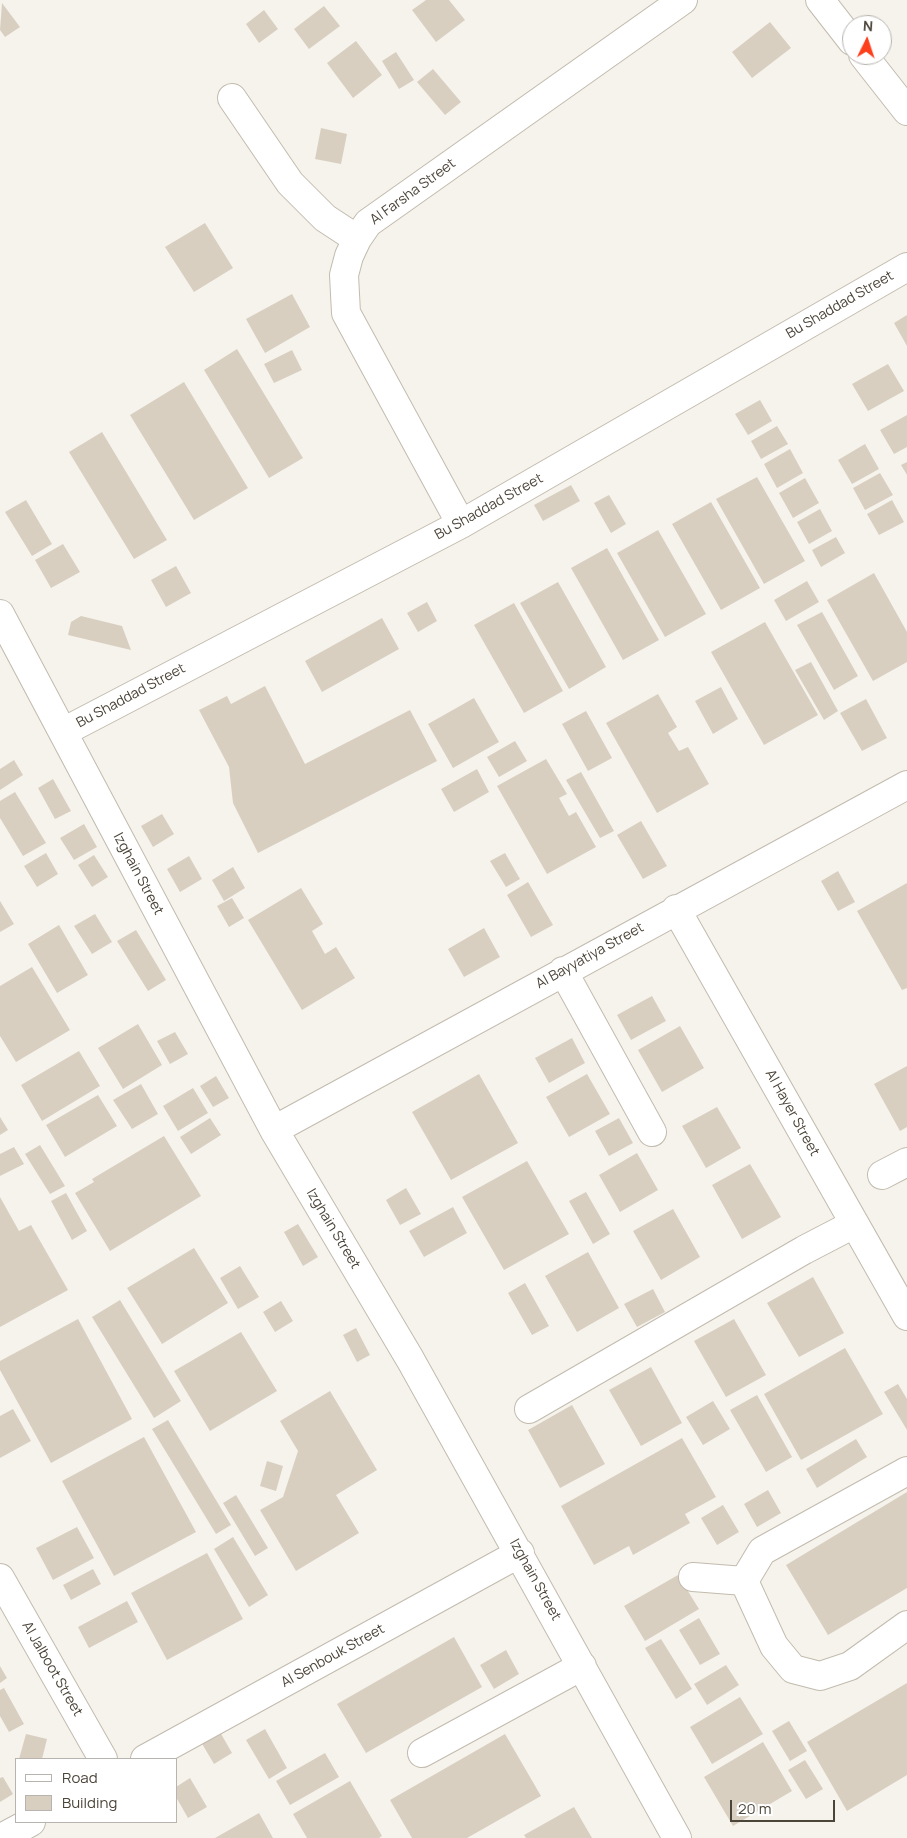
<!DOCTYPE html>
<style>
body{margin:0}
#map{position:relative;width:907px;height:1838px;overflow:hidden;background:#f6f3ec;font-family:Manrope,sans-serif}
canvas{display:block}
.legend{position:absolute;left:15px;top:1758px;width:162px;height:65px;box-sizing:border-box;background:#fff;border:1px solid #b7b4b0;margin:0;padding:6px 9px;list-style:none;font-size:15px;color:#4b4439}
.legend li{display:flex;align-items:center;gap:10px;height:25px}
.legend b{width:25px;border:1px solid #b7b4b0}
.north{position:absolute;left:842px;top:15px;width:50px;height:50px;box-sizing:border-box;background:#fff;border:1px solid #b7b4b0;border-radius:50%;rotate:4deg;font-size:14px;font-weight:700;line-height:20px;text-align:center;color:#4b4439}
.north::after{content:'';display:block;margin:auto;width:18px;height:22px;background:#fc3f1d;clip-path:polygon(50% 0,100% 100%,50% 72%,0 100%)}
.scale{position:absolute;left:730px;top:1800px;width:105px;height:22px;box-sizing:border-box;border:2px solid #4b4439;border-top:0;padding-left:6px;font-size:15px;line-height:18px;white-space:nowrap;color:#4b4439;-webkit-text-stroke:4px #fff;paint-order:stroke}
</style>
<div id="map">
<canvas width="907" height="1838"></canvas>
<ul class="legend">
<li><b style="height:6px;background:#fff"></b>Road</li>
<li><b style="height:14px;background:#d8cfc1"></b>Building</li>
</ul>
<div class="north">N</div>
<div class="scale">20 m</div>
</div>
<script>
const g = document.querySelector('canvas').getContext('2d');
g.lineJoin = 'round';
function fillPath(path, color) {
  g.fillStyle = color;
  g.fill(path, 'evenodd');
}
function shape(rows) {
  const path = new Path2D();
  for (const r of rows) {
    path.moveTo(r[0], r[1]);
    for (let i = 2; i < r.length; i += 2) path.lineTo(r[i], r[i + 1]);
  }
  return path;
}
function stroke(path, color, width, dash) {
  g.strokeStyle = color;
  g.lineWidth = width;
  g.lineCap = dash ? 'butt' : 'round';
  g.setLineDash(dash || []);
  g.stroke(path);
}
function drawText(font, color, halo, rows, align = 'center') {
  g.font = font + ' Manrope,sans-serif';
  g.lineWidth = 4;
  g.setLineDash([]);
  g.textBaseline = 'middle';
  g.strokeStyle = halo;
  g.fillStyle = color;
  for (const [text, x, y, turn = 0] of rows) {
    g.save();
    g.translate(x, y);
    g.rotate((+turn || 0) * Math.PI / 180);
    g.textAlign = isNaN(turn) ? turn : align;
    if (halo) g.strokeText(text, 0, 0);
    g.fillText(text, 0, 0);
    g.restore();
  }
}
fillPath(shape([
 [426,0,449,0,465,20,436,42,412,10],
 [2,3,20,27,5,37,0,30],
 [324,6,340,26,309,49,294,29],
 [264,10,278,29,259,43,246,24],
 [770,22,791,48,752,78,732,52],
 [356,41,382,75,353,98,327,63],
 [396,52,414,80,399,89,382,61],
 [433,69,461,102,445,115,417,82],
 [321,128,347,134,341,164,315,159],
 [205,223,233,268,194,292,165,247],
 [292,294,310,327,265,353,246,319],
 [907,315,907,346,894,323],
 [237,349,303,458,269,478,204,370],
 [292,350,302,370,274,383,264,364],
 [888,364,904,391,868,411,852,384],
 [184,382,248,488,194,520,130,415],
 [760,400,772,421,748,435,735,414],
 [907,415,907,447,894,454,880,430],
 [777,426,788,444,761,459,751,441],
 [102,432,167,540,134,559,69,452],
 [865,444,879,469,852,484,838,460],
 [790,449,803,473,777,488,764,464],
 [907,462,907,475,901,465],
 [880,473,893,495,865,510,853,488],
 [757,477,805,561,764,584,716,499],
 [805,478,819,503,793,518,779,493],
 [571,485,580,501,543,521,534,505],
 [609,495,626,524,611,533,594,503],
 [26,500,52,544,32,556,5,512],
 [892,500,904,522,879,535,867,514],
 [711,502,760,588,721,610,672,524],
 [820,509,832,531,809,544,797,522],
 [658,530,706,614,665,637,617,553],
 [836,537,845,553,821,567,812,550],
 [63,544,80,572,51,588,35,560],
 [607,548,659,640,623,660,571,568],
 [176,566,191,593,166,607,151,580],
 [874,573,907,632,907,662,873,681,827,600],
 [807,581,819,602,786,621,774,600],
 [558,582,606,667,569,689,520,603],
 [427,602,437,621,418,632,407,613],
 [514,603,563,691,524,713,474,625],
 [822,612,858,676,834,690,797,625],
 [81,616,122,626,131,650,68,635,71,622],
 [382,618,399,649,322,692,305,661],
 [765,622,818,715,764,745,711,652],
 [811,662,838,711,824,720,795,670],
 [265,686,305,764,410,710,437,761,258,853,233,803,229,767,199,710,227,696,231,704],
 [721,687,738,719,713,734,695,701],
 [658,694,677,727,668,733,679,751,688,747,709,784,657,813,606,723],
 [474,698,499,742,453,768,428,724],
 [866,699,887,738,862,751,840,713],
 [586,711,612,758,588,771,562,724],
 [515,741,527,761,499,777,487,757],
 [546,759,567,794,559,798,569,816,576,812,596,847,547,874,497,786],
 [14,760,23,775,0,790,0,769],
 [477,769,489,792,454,812,441,789],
 [581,772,614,831,600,838,566,780],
 [53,779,71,811,55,819,38,788],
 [15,792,46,843,23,856,0,818,0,801],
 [162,814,174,834,153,847,141,826],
 [641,821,667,866,643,879,617,835],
 [84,824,97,847,74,860,60,838],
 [46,853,58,874,37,887,24,866],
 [505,853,520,879,506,887,490,861],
 [94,855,108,877,92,887,78,865],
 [189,856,202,879,180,892,167,869],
 [233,867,245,888,224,901,212,880],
 [838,871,855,902,838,911,821,881],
 [528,882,553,925,531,937,507,895],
 [907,883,907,988,902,990,857,911],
 [301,888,323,924,312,931,325,954,336,947,355,978,302,1010,248,920],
 [232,898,244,918,229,927,217,906],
 [0,901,14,924,0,932],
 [95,914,112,942,92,954,74,926],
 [59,925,88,975,57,993,28,944],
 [484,928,500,957,464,977,448,949],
 [136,930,166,980,148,991,117,941],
 [32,967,70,1030,16,1062,0,1036,0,986],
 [652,996,666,1021,631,1040,617,1015],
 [138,1024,162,1065,123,1089,98,1048],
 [680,1026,704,1068,662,1092,638,1050],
 [175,1032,188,1054,170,1064,157,1041],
 [572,1038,585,1063,549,1083,535,1058],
 [79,1051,100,1086,42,1121,21,1085],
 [907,1066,907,1127,900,1131,874,1084],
 [479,1074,518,1143,451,1180,412,1112],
 [587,1074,610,1114,569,1137,546,1097],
 [216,1076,229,1098,213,1107,200,1086],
 [141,1084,158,1114,132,1129,113,1100],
 [193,1088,208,1113,178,1131,163,1106],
 [98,1095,117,1126,65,1157,46,1125],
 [717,1107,741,1148,706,1168,682,1126],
 [0,1117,8,1130,0,1135],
 [210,1118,221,1135,191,1154,180,1137],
 [619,1118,633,1143,609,1156,595,1131],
 [164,1136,201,1196,110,1251,75,1193,94,1182,92,1179],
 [40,1145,65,1186,50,1194,25,1154],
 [14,1147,24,1164,0,1176,0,1154],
 [637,1153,658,1190,620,1212,599,1175],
 [527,1161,569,1234,504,1270,462,1197],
 [750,1164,781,1217,742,1239,712,1185],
 [406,1188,421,1214,400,1225,386,1200],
 [586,1192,610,1234,593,1244,569,1201],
 [66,1193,87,1231,72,1240,51,1201],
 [0,1197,19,1231,31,1225,68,1290,0,1327],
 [453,1207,467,1233,424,1257,409,1231],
 [673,1209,700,1257,661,1280,633,1231],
 [298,1224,318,1257,303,1266,284,1232],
 [194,1248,228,1303,162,1344,127,1288],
 [588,1252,619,1308,577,1332,545,1276],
 [240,1266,259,1297,238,1309,220,1278],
 [813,1277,844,1333,799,1357,767,1303],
 [525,1283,549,1326,532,1335,508,1293],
 [653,1289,665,1312,637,1327,624,1304],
 [120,1300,181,1401,154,1418,92,1317],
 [281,1301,293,1321,275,1332,263,1312],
 [78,1319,132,1419,51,1463,0,1370,0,1361],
 [734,1319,766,1375,726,1397,694,1341],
 [356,1328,370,1355,357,1362,343,1335],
 [241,1332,277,1391,210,1431,174,1371],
 [845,1348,883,1414,801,1460,764,1394],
 [651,1367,682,1423,641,1446,609,1390],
 [898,1384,907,1399,907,1430,884,1392],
 [330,1391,377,1470,336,1495,359,1533,296,1571,260,1510,283,1497,298,1451,280,1421],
 [757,1395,792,1457,766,1472,730,1410],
 [713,1401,730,1429,703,1445,686,1417],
 [572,1405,605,1464,560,1488,528,1430],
 [13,1409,31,1441,0,1458,0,1416],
 [168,1420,231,1525,216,1534,152,1429],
 [144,1437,196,1532,114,1576,62,1481],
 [682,1438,716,1497,685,1514,690,1523,633,1555,629,1546,594,1565,561,1506],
 [856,1439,867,1457,817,1488,806,1469],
 [267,1461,283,1466,276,1491,260,1486],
 [768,1490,781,1513,757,1527,744,1504],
 [907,1492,907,1588,828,1635,786,1565],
 [236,1495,268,1548,255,1556,223,1503],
 [723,1505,739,1532,717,1545,701,1518],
 [77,1527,94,1558,53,1580,36,1548],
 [233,1537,268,1595,249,1607,214,1549],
 [207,1553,243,1619,167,1660,131,1593],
 [93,1569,101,1584,71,1600,63,1585],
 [678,1575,699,1609,645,1641,624,1606],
 [127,1601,138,1622,89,1648,78,1627],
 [699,1618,720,1654,700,1665,679,1630],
 [454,1637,482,1687,366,1753,337,1704],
 [661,1639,692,1689,676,1699,645,1648],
 [506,1650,519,1674,494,1689,480,1665],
 [726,1665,739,1685,707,1705,694,1684],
 [0,1666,7,1678,0,1683],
 [907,1683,907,1775,847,1811,807,1742],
 [4,1688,24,1724,9,1732,0,1716,0,1690],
 [740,1697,763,1734,712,1764,690,1727],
 [789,1721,807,1751,790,1761,772,1731],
 [265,1729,287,1768,269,1779,246,1740],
 [220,1732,232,1753,214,1764,201,1742],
 [26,1734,47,1739,42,1759,19,1759],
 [505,1734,541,1796,467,1838,412,1838,390,1800],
 [763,1742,792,1791,733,1826,704,1777],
 [325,1753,339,1777,290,1805,276,1781],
 [805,1760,823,1789,806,1799,788,1770],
 [3,1777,13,1794,0,1802,0,1778],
 [190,1778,207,1807,188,1818,176,1797,176,1787],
 [350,1781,382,1836,379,1838,307,1838,293,1814],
 [574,1807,592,1838,526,1838,524,1835],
 [259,1813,273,1838,215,1838]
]), '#d8cfc1');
const minor = shape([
 [820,0,852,41],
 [863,55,907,111],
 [232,98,290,183,325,218,357,239],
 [461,524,346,313,344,275,349,256,357,239,368,223,683,0],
 [0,614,274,1130,410,1359,677,1838],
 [63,732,461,524,907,267],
 [676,909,907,1316],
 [563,971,652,1132],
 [274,1130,907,785],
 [882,1175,907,1162],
 [529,1409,804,1250,854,1224],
 [907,1471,762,1551,744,1581,774,1646,793,1669,820,1676,850,1666,907,1625],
 [693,1577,744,1581],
 [0,1578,103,1759],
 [422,1753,582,1666],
 [145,1759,520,1553],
 [1,1838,31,1822]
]);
stroke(minor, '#c2bbae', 30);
stroke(minor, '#fff', 28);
drawText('14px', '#4b4439', '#fff', [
 ["Al Farsha Street",413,192,-36],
 ["Bu Shaddad Street",840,305,-30],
 ["Bu Shaddad Street",489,507,-29],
 ["Bu Shaddad Street",131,696,-28],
 ["Izghain Street",138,874,62],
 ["Al Bayyatiya Street",590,956,-29],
 ["Al Hayer Street",792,1113,61],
 ["Izghain Street",333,1229,59],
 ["Izghain Street",535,1580,61],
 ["Al Senbouk Street",333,1656,-29],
 ["Al Jalboot Street",52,1669,60]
]);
</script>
